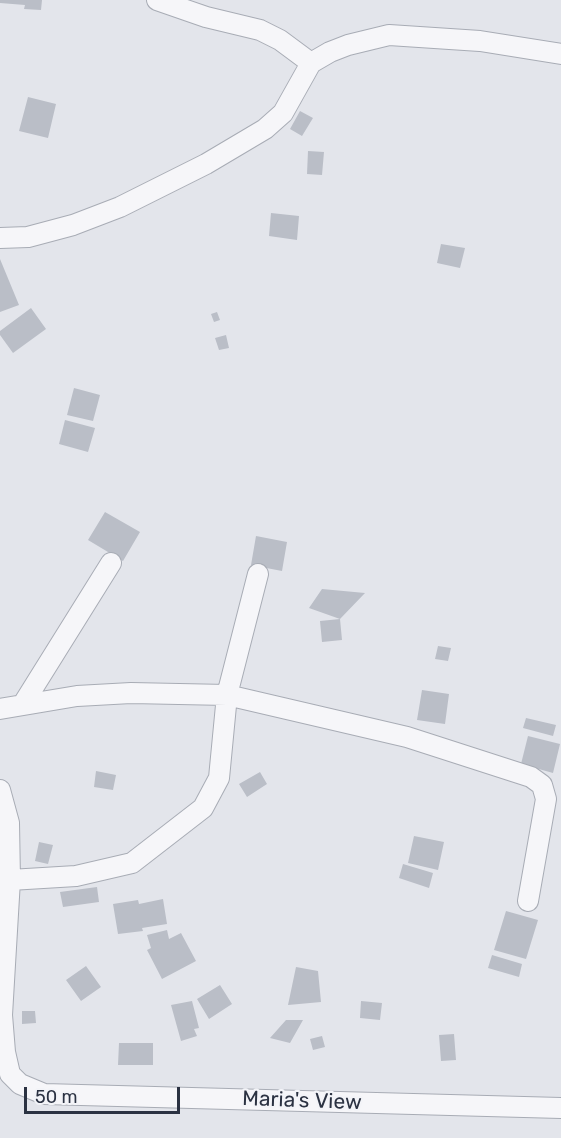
<!DOCTYPE html>
<style>
body{margin:0}
#map{position:relative;width:561px;height:1138px;overflow:hidden;background:#e3e5eb;font-family:Rubik,sans-serif}
canvas{display:block}
.scale{position:absolute;left:24px;top:1087px;width:156px;height:27px;box-sizing:border-box;border:3px solid #2b3242;border-top:0;padding-left:8px;font-size:18px;line-height:21px;white-space:nowrap;color:#2b3242;-webkit-text-stroke:4px #f3f4f8;paint-order:stroke}
</style>
<div id="map">
<canvas width="561" height="1138"></canvas>
<div class="scale">50 m</div>
</div>
<script>
const g = document.querySelector('canvas').getContext('2d');
g.lineJoin = 'round';
function fillPath(path, color) {
  g.fillStyle = color;
  g.fill(path, 'evenodd');
}
function shape(rows) {
  const path = new Path2D();
  for (const r of rows) {
    path.moveTo(r[0], r[1]);
    for (let i = 2; i < r.length; i += 2) path.lineTo(r[i], r[i + 1]);
  }
  return path;
}
function stroke(path, color, width, dash) {
  g.strokeStyle = color;
  g.lineWidth = width;
  g.lineCap = dash ? 'butt' : 'round';
  g.setLineDash(dash || []);
  g.stroke(path);
}
function drawText(font, color, halo, rows, align = 'center') {
  g.font = font + ' Rubik,sans-serif';
  g.lineWidth = 4.5;
  g.setLineDash([]);
  g.textBaseline = 'middle';
  g.strokeStyle = halo;
  g.fillStyle = color;
  for (const [text, x, y, turn = 0] of rows) {
    g.save();
    g.translate(x, y);
    g.rotate((+turn || 0) * Math.PI / 180);
    g.textAlign = isNaN(turn) ? turn : align;
    if (halo) g.strokeText(text, 0, 0);
    g.fillText(text, 0, 0);
    g.restore();
  }
}
fillPath(shape([
 [0,0,42,0,41,10,24,9,25,5,0,3],
 [28,97,56,104,48,138,19,131],
 [300,111,313,118,302,136,290,129],
 [308,151,324,152,322,175,307,174],
 [271,213,299,216,297,240,269,236],
 [441,244,465,248,460,268,437,263],
 [0,259,19,305,0,312],
 [31,308,46,329,13,353,0,335,0,331],
 [217,312,220,320,214,322,211,314],
 [226,335,229,348,219,350,215,338],
 [74,388,100,395,93,421,67,415],
 [65,420,95,428,88,452,59,444],
 [105,512,140,532,123,561,88,540],
 [256,536,287,542,282,571,251,565],
 [322,589,365,593,340,619,309,608],
 [340,619,342,640,322,642,320,621],
 [438,646,451,648,448,661,435,659],
 [422,690,449,694,445,724,417,720],
 [526,718,556,725,553,736,523,728],
 [528,736,560,744,553,773,521,764],
 [96,771,116,775,113,790,94,787],
 [260,772,267,784,247,797,239,784],
 [414,836,444,842,438,870,408,863],
 [39,842,53,845,48,864,35,861],
 [403,864,433,873,429,888,399,878],
 [97,887,99,902,63,907,60,892],
 [163,899,167,924,142,928,143,931,118,934,113,904,138,900,139,904],
 [506,911,538,920,526,959,494,950],
 [167,930,169,939,181,933,196,961,162,979,147,950,151,948,147,935],
 [492,955,522,964,519,977,488,968],
 [86,966,101,987,81,1001,66,980],
 [296,967,318,971,321,1002,288,1005],
 [220,985,232,1004,209,1019,197,999],
 [192,1001,199,1028,194,1029,197,1036,181,1041,171,1005],
 [361,1001,382,1003,380,1020,360,1018],
 [22,1011,35,1011,36,1023,22,1024],
 [286,1020,303,1020,290,1043,270,1038],
 [454,1034,456,1060,441,1061,439,1035],
 [322,1036,325,1047,313,1050,310,1039],
 [119,1043,153,1043,153,1065,118,1065]
]), '#babec7');
const minor = shape([
 [157,0,206,17,260,30,280,40,311,63],
 [0,238,28,237,73,225,120,207,206,164,265,129,283,113,311,63,330,52,348,45,389,35,480,41,561,54],
 [23,704,111,563],
 [0,709,77,696,131,693,227,695,407,737,531,777,542,785,546,799,528,901],
 [0,790,9,823,10,880,2,1015,5,1052,10,1074,20,1084,44,1094,561,1108],
 [10,880,76,876,132,863,203,808,219,778,227,695,258,574]
]);
stroke(minor, '#a8acb5', 22);
stroke(minor, '#f6f6f9', 20);
drawText('21px', '#2b3242', '#f3f4f8', [
 ["Maria's View",302,1101,2]
]);
</script>
